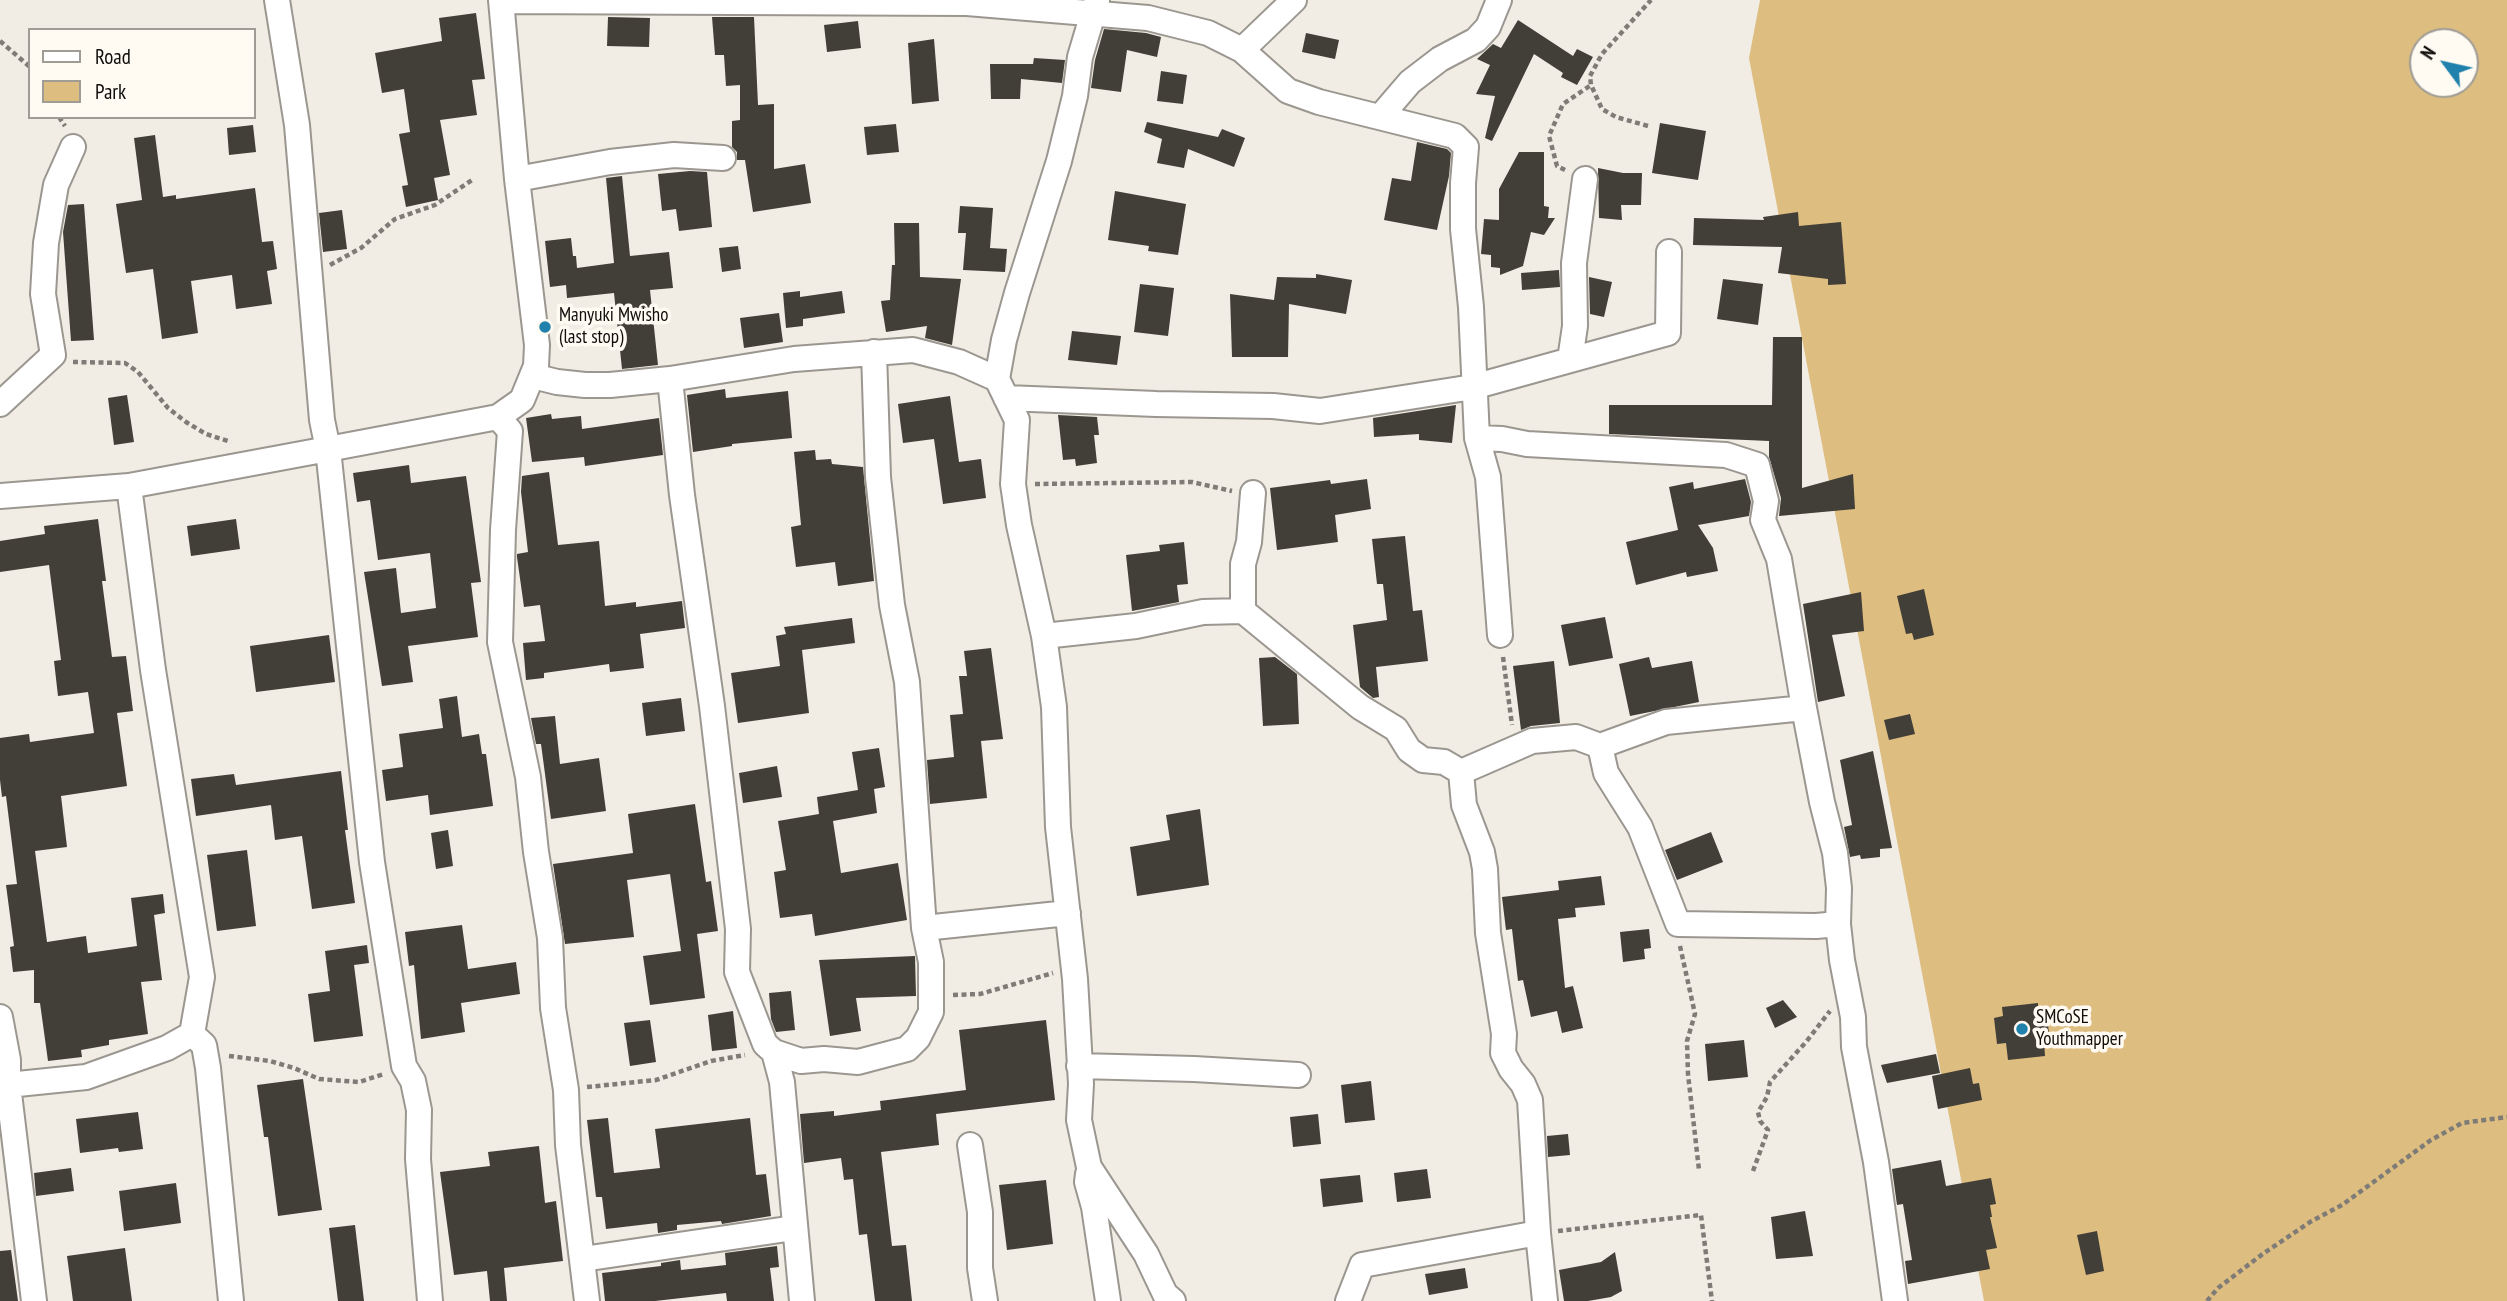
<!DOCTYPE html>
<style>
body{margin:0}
#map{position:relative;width:2507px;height:1301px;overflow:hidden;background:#f1ede5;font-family:"PT Sans Narrow",sans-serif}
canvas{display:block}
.legend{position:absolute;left:28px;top:28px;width:228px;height:91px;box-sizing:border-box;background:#fffaf2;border:2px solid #9f9c96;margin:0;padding:9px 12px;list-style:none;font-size:21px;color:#0f0e0b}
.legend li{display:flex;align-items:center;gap:14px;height:35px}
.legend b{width:35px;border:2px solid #9f9c96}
.north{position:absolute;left:2409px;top:28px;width:70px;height:70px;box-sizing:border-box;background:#fffaf2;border:2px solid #9f9c96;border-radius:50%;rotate:303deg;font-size:19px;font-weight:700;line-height:28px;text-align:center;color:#0f0e0b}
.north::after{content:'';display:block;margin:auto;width:24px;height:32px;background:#1f81ac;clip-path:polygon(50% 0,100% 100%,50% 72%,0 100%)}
</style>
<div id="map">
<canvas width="2507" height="1301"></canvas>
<ul class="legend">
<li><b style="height:9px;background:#fff"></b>Road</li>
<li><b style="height:19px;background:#ddbd80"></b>Park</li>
</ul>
<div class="north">N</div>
</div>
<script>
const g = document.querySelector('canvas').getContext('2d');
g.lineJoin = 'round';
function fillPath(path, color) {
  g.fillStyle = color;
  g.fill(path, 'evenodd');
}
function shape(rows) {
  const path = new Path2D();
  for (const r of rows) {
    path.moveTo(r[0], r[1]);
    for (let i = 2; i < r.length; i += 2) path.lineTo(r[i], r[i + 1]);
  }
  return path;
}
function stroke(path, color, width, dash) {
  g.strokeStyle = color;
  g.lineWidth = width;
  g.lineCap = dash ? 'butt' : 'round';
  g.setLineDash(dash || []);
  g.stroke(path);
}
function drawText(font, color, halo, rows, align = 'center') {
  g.font = font + ' "PT Sans Narrow",sans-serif';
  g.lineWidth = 7;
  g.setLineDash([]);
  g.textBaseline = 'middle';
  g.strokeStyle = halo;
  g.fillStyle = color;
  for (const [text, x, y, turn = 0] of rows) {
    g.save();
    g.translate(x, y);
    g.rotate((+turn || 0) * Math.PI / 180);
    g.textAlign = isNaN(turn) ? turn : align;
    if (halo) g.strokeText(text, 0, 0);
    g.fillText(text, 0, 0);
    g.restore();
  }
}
fillPath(shape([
 [1760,0,2507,0,2507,1301,1984,1301,1749,58],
 [2423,42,2465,42,2465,84,2423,84]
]), '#ddbd80');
fillPath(shape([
 [476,13,485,79,472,80,477,115,440,120,450,175,434,178,438,200,406,207,402,186,408,185,399,134,410,132,404,89,382,93,375,53,442,41,439,18],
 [608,17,650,18,649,47,607,46],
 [712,17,754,17,758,105,774,104,774,169,805,164,811,203,753,212,745,160,737,160,737,152,732,147,732,121,740,120,740,85,726,86,724,55,715,55],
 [1518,20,1573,56,1577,49,1593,57,1577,85,1561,77,1563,73,1534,54,1492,141,1485,138,1495,96,1476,94,1490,65,1477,59,1493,44,1501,48],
 [858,21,861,48,827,52,824,25],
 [1104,29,1146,33,1161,37,1157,57,1127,50,1121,92,1091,88,1095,60],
 [1306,33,1339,40,1335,59,1302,52],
 [934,39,939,101,912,104,908,43],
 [1034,58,1065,60,1062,83,1021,79,1020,99,991,99,990,64,1033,64],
 [1161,71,1187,75,1183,104,1157,101],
 [1147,122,1218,137,1222,129,1245,138,1234,167,1188,149,1184,168,1157,163,1162,139,1144,132],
 [1660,123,1706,131,1698,180,1652,173],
 [896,124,899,152,867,155,864,127],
 [253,125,256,152,229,155,227,128],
 [155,135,163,197,176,195,176,199,255,188,262,242,273,241,277,269,267,271,272,304,236,309,232,275,191,281,198,333,162,339,153,269,126,273,116,204,142,200,134,138],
 [1417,142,1447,149,1451,153,1449,176,1437,230,1384,220,1392,178,1411,181],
 [1519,152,1544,152,1544,206,1549,207,1548,218,1555,218,1544,235,1531,232,1523,266,1500,275,1500,268,1491,267,1491,255,1481,254,1484,219,1499,220,1499,189],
 [1598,168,1623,173,1642,173,1641,205,1621,205,1622,220,1599,218],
 [690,171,707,172,712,227,679,231,676,209,662,211,658,174],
 [622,176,630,256,669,252,673,288,650,290,658,365,622,369,614,293,567,298,566,285,550,287,545,241,571,238,573,256,576,256,577,268,614,263,606,178],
 [1115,191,1186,204,1178,255,1148,251,1149,246,1108,240],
 [84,204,94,340,71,341,63,232,68,205],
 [960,206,993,208,990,248,1007,249,1005,272,963,270,966,233,958,233],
 [342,210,347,249,323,252,319,213],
 [1798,212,1799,226,1841,222,1846,284,1828,285,1828,279,1778,273,1782,247,1693,245,1694,218,1764,220,1763,217],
 [894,223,919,223,920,277,961,279,952,345,925,338,927,326,886,332,881,301,890,300,892,265,895,265],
 [738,246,741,269,722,272,719,248],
 [1559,270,1560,287,1522,290,1521,273],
 [1316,274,1352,280,1346,314,1289,304,1288,357,1232,357,1230,294,1274,300,1277,277,1316,278],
 [1589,277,1612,282,1604,317,1590,314],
 [1723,279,1763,284,1758,325,1717,319],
 [1140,284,1174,288,1168,336,1134,332],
 [800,291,800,297,842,291,845,313,803,319,803,326,786,328,783,293],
 [779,313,783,342,744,348,740,318],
 [1072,331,1121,336,1117,365,1068,360],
 [1773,337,1802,337,1802,488,1853,474,1855,509,1779,516,1781,498,1769,457,1769,441,1609,434,1609,405,1772,405],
 [725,389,726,398,788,391,792,438,732,444,732,446,693,452,687,395],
 [127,395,134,442,114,445,108,398],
 [950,396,959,462,981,459,986,498,943,504,934,439,903,443,898,404],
 [1456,405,1452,443,1419,440,1419,434,1374,437,1373,418],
 [551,414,552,419,581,416,582,429,659,418,663,455,585,466,584,457,532,462,526,418],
 [1058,415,1097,417,1099,435,1094,435,1097,463,1076,466,1075,459,1063,460],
 [815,450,816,460,831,459,832,464,863,467,874,581,838,586,835,562,796,567,791,527,801,525,794,452],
 [409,465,411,483,466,476,481,582,471,583,478,637,408,646,413,682,382,686,364,572,396,568,401,613,436,608,430,553,378,560,370,500,357,502,353,473],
 [549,472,558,545,599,541,605,606,636,602,636,607,682,601,685,628,640,634,644,668,610,672,609,664,544,673,544,678,526,680,523,643,545,641,540,605,524,607,517,557,517,554,528,552,521,492,522,476],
 [1367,479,1371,509,1335,515,1338,542,1277,550,1270,488,1330,480,1331,484],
 [1745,479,1751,502,1749,516,1698,525,1713,548,1718,571,1687,577,1686,572,1636,585,1626,542,1678,530,1669,487,1693,482,1694,489],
 [98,519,106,581,102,581,112,657,126,656,133,711,117,713,127,786,61,796,67,847,35,851,47,942,86,936,88,953,137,946,131,898,163,894,165,913,154,915,162,980,141,982,148,1034,109,1040,109,1045,81,1050,82,1057,48,1061,40,1003,34,1003,34,970,13,972,10,947,14,946,6,885,17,884,6,796,2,797,0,780,0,738,29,734,30,742,94,733,88,692,58,696,54,661,61,660,49,565,0,572,0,541,45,534,44,526],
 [236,519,240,549,191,556,187,526],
 [1405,536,1413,611,1422,610,1428,661,1376,667,1379,697,1373,698,1360,687,1353,625,1387,620,1383,584,1377,584,1372,539],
 [1184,542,1188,584,1177,585,1179,602,1132,611,1126,555,1160,551,1159,545],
 [1924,589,1934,635,1914,640,1912,633,1906,634,1897,596],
 [1861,592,1864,631,1832,635,1845,696,1818,702,1803,604],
 [1605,617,1613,658,1569,666,1561,625],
 [852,618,855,643,802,650,809,713,738,723,731,673,780,666,776,636,786,634,784,627],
 [329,635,335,682,256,692,250,646],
 [991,648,1003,739,981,741,987,798,930,804,927,760,954,757,950,715,963,714,959,676,967,676,964,651],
 [1275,657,1297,674,1299,724,1263,726,1259,658],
 [1649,657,1652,668,1692,661,1699,702,1630,716,1619,664],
 [1554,661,1560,723,1531,726,1521,730,1513,666],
 [457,696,462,737,479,734,482,754,486,754,493,806,430,815,428,795,386,801,382,770,403,767,399,734,443,728,439,699],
 [681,698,685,731,646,736,642,703],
 [1910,714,1915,734,1889,740,1884,720],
 [555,716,560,764,599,758,606,811,551,819,541,744,536,744,531,718],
 [879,748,885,787,874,789,877,813,833,821,841,873,898,863,907,920,815,936,812,914,780,918,774,872,786,870,778,821,819,814,817,797,858,790,852,752],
 [1873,751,1892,848,1880,849,1880,857,1861,859,1860,855,1850,857,1844,827,1852,825,1840,760],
 [777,766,782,797,743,803,739,773],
 [341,771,348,830,345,830,355,903,312,909,302,836,275,840,271,805,196,816,191,779,234,774,236,785],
 [695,804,706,882,711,881,718,931,697,934,705,998,650,1005,643,956,681,951,670,874,627,880,634,937,565,944,553,864,633,853,628,814],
 [1200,809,1209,885,1137,896,1130,847,1170,840,1166,815],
 [448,830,453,866,436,869,431,833],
 [1711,832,1723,862,1677,880,1665,850],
 [247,850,256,926,217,931,207,855],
 [1601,876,1605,905,1575,908,1576,917,1558,919,1565,988,1573,986,1583,1028,1562,1033,1557,1011,1531,1017,1523,980,1518,981,1512,929,1506,930,1502,897,1559,890,1558,881],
 [462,925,468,969,516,962,520,994,461,1003,465,1032,421,1039,414,965,409,966,405,932],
 [1649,929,1651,948,1644,949,1645,959,1623,962,1620,932],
 [367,945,369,963,354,965,363,1036,314,1042,308,994,330,991,325,951],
 [915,956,916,996,856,998,861,1031,830,1036,819,960],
 [791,991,795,1030,776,1032,771,1019,769,993],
 [1783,1000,1797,1017,1775,1028,1766,1008],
 [2038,1003,2038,1018,2047,1017,2050,1041,2044,1042,2045,1056,2008,1060,2006,1043,1997,1044,1994,1018,2003,1016,2002,1007],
 [733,1011,737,1048,712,1051,708,1015],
 [650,1020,656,1062,630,1066,624,1023],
 [1046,1020,1055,1100,936,1114,939,1145,881,1152,892,1246,906,1245,912,1301,875,1301,867,1234,859,1235,853,1179,844,1180,841,1158,804,1163,800,1114,834,1111,834,1116,881,1110,880,1101,966,1090,959,1030],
 [1744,1040,1748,1077,1708,1081,1705,1044],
 [1936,1054,1940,1073,1887,1083,1881,1065],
 [1970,1068,1973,1084,1979,1083,1982,1100,1938,1109,1932,1076],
 [303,1079,322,1210,278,1216,268,1137,264,1137,257,1085],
 [1371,1081,1375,1120,1345,1123,1341,1085],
 [138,1112,143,1149,119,1152,118,1148,80,1153,76,1119],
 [1318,1114,1321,1144,1293,1147,1290,1117],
 [608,1118,614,1173,660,1168,655,1129,750,1118,756,1175,766,1174,771,1216,722,1224,721,1221,677,1225,677,1230,658,1233,657,1223,606,1229,602,1197,596,1197,587,1120],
 [1568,1134,1570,1155,1548,1157,1547,1136],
 [539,1146,545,1203,556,1201,563,1261,504,1268,507,1301,490,1301,487,1271,454,1275,440,1172,490,1166,488,1152],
 [1941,1160,1946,1186,1991,1178,1996,1204,1990,1205,1992,1217,1990,1217,1997,1248,1986,1250,1990,1269,1908,1284,1905,1261,1912,1260,1903,1204,1897,1205,1892,1169],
 [71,1168,74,1191,36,1196,34,1173],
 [1427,1169,1431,1198,1397,1202,1394,1173],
 [1360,1175,1363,1202,1323,1207,1320,1179],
 [1046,1180,1053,1244,1007,1250,999,1185],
 [176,1183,181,1223,124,1231,119,1191],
 [1805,1211,1813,1256,1776,1259,1771,1217],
 [355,1225,364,1301,338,1301,329,1228],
 [2097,1231,2104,1271,2086,1275,2077,1235],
 [777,1246,779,1267,770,1268,774,1301,727,1301,726,1293,655,1301,605,1301,602,1273,661,1266,661,1263,680,1260,681,1270,726,1265,725,1253],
 [125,1248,132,1301,73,1301,67,1256],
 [11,1250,18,1301,0,1301,0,1251],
 [1615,1252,1622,1291,1611,1297,1588,1301,1564,1301,1559,1270,1601,1262],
 [1465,1268,1468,1288,1429,1295,1425,1274]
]), '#423e38');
const street = shape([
 [277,0,297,125,322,420,328,449,372,862,404,1066,413,1081,419,1110,418,1159,430,1301],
 [501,1,967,3,1148,18,1208,33,1242,50,1288,91,1319,102,1455,136,1466,147,1463,183,1463,229,1471,307,1477,438,1502,439,1527,444,1726,455,1757,465,1766,501,1763,520,1779,559,1804,708,1822,802,1835,853,1839,888,1838,924,1842,960,1853,1017,1854,1047,1876,1162,1895,1301],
 [1242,50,1294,0],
 [1380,117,1410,82,1440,59,1476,40,1488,27,1499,0],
 [517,179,610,162,674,155,723,158],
 [1570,360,1575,326,1574,263,1585,179],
 [533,376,557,382,585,385,610,385,670,379,794,359,913,350,959,362,997,379,1017,420,1013,484,1019,525,1044,636,1054,707,1058,827,1075,979,1081,1084,1079,1120,1089,1167,1146,1254,1165,1294,1173,1301],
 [670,379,682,495,712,706,738,929,737,972,765,1044,774,1052,782,1082,802,1301],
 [997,379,1004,340,1017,293,1059,161,1075,96,1080,57,1097,0],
 [1006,398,1156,404,1273,406,1320,411,1473,387,1668,333,1669,252],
 [0,404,53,355,43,294,46,243,56,185,73,147],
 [498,417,510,431,503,530,500,642,528,777,536,852,550,938,553,1008,566,1090,568,1145,587,1301],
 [1477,438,1488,477,1500,635],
 [129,486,153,670,202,977,192,1034,204,1045,208,1068,231,1301],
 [0,496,129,486,328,449,498,417,522,400,536,366,537,345,517,179,501,0],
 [1243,611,1243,564,1249,542,1253,493],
 [1044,636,1136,626,1203,612,1243,611,1360,707,1396,729,1409,750,1423,760,1444,762,1461,772,1464,805,1482,852,1485,869,1488,933,1504,1034,1503,1053,1511,1069,1523,1084,1530,1100,1538,1233,1545,1301],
 [1600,746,1666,722,1804,708],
 [1461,772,1532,741,1576,737,1600,746,1606,773,1640,827,1678,924,1816,926,1838,924],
 [924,928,1068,913],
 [0,1017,8,1060,8,1085,34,1301],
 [774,1052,801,1061,824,1059,858,1062,907,1049,918,1038,931,1012,931,962,924,928,907,682,892,605,878,477,874,352],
 [1079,1066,1194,1069,1298,1075],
 [8,1085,86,1077,167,1048,192,1034],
 [970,1145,980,1212,980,1268,985,1301],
 [1088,1174,1087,1182,1094,1207,1108,1301],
 [583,1259,794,1228],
 [1348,1301,1362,1265,1538,1233]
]);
stroke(street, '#9b9790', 28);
stroke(shape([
 [0,41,30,67],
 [59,117,65,126],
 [1648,126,1616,117,1602,109,1591,85,1590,76,1602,54,1651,0],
 [1565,170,1557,166,1549,136,1563,104,1591,85],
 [330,265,361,248,395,219,435,205,472,180],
 [73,362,125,363,138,372,168,408,186,422,206,434,231,442],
 [1035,484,1192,482,1232,491],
 [1503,657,1512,725],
 [1680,946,1695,1014,1687,1041,1688,1074,1699,1170],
 [953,995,980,994,1053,973],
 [229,1056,270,1061,294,1068,319,1079,359,1082,384,1074],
 [587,1087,656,1080,711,1061,745,1055],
 [1753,1171,1768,1130,1760,1121,1758,1112,1767,1097,1770,1082,1806,1042,1830,1011],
 [1558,1231,1701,1215,1712,1301],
 [2207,1301,2218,1288,2264,1253,2310,1222,2342,1205,2431,1140,2462,1123,2507,1117]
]), '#7f7c77', 4.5, [5, 3.5]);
stroke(street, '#fff', 24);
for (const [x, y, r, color] of [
 [545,327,7,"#1f81ac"],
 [2022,1029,7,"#1f81ac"]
]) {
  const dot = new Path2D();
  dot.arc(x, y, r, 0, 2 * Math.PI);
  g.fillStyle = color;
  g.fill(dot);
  stroke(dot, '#fffaf2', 2.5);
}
drawText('19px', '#0f0e0b', '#fffaf2', [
 ["Manyuki Mwisho",559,316],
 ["(last stop)",559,338],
 ["SMCoSE",2036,1018],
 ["Youthmapper",2036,1040]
], 'left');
</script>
